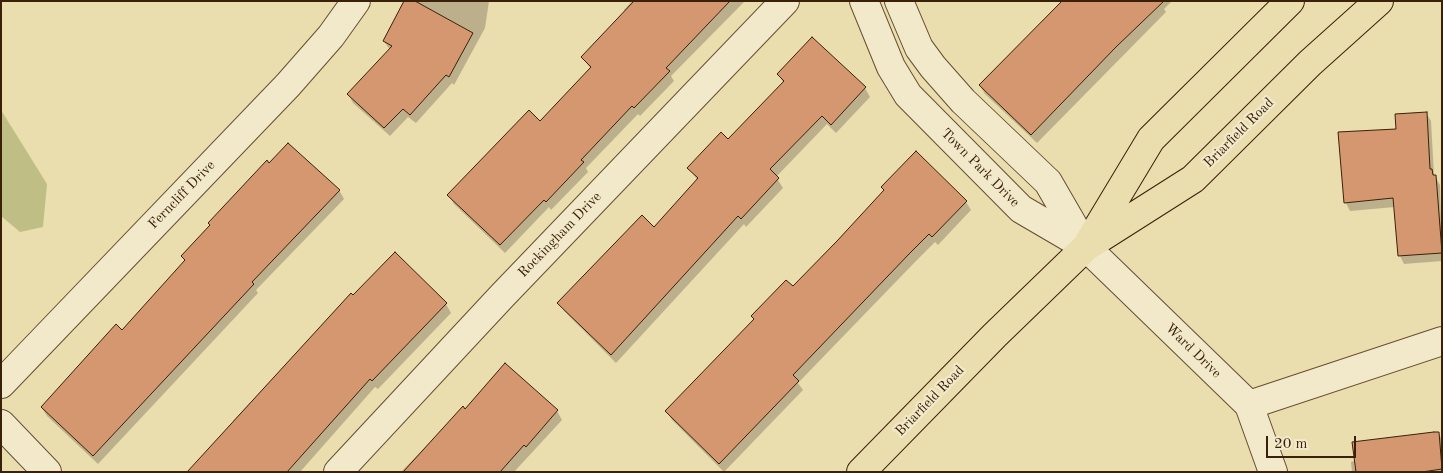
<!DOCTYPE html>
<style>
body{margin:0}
#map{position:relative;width:1443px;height:473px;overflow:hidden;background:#eaddae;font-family:"Old Standard TT",serif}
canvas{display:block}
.frame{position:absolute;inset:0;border:2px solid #3a2009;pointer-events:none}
.scale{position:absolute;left:1266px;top:436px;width:90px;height:22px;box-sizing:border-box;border:2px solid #3a2009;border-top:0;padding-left:6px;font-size:15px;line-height:18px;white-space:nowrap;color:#3a2009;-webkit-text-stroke:4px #f1e9ca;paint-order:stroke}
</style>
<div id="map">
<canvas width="1443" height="473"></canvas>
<div class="frame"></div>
<div class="scale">20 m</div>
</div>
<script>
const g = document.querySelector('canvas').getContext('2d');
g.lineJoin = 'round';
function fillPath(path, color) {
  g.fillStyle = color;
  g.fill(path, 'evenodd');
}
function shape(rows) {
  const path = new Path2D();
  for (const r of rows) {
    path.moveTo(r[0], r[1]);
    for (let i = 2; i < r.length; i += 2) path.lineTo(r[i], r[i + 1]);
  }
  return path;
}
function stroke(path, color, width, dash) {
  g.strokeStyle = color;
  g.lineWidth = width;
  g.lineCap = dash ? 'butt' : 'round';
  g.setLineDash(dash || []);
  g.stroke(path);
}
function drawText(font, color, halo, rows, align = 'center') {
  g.font = font + ' "Old Standard TT",serif';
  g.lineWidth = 4.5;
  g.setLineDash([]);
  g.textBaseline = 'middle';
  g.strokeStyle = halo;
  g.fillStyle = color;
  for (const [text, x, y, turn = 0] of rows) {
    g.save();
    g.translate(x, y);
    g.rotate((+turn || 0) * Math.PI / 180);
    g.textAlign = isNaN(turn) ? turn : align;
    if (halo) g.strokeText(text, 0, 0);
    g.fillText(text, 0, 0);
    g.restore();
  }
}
fillPath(shape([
 [1,110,47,184,43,227,20,232,1,216]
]), '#bfbf85');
fillPath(shape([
 [406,1,489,1,485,28,454,85,452,83,416,123,408,117,390,136,353,103,348,94,390,50,384,41],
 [632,1,745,1,671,76,674,81,640,116,638,114,586,168,588,172,551,210,549,207,505,253,454,204,449,195,540,122,591,69,582,57,625,12,624,10],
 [1065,1,1172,1,1164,9,1166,12,1037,143,985,94,980,86],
 [812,38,865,88,870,97,836,133,827,124,776,177,783,188,746,227,744,224,616,363,564,311,559,303,654,229,698,181,689,168,728,140,784,84,778,74],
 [1426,113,1431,121,1434,175,1440,185,1442,261,1404,264,1400,256,1395,207,1350,211,1346,203,1339,134,1397,130],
 [269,164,339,190,344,199,256,290,258,293,98,464,47,416,42,408,122,332,186,262,182,257],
 [882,187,966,202,971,210,938,245,935,242,915,262,798,383,803,390,724,472,672,420,667,412,793,288,885,191],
 [351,295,446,304,451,313,378,389,375,387,300,472,189,472,234,422,233,421],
 [505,365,557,411,562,420,514,472,401,472,463,408,465,410],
 [1438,433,1442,439,1442,472,1352,472,1351,462]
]), '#0003');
const building = shape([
 [404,1,415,1,473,33,449,77,446,75,410,115,403,109,384,128,347,94,392,46,383,41,404,1],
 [634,1,730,1,666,68,670,71,634,108,632,106,581,160,584,162,546,202,544,200,500,245,447,195,529,110,540,121,591,67,581,57,634,1],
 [1062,1,1164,1,1116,47,1031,135,979,85,1062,1],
 [812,37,866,87,831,125,822,116,770,169,779,178,741,219,738,216,611,355,557,303,642,215,654,227,698,178,687,168,721,132,728,139,784,81,777,74,812,37],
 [1427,112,1430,169,1432,169,1433,175,1436,175,1442,253,1398,256,1393,198,1344,203,1338,132,1396,129,1395,114,1427,112],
 [288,143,340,190,252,282,254,284,93,456,41,407,116,324,122,330,185,260,181,256,210,225,208,223,267,160,269,163,288,143],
 [916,151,967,201,932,237,929,234,910,253,793,375,799,381,719,464,665,411,754,319,751,316,786,280,793,286,837,241,884,190,881,187,916,151],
 [395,252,447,303,372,381,370,379,287,472,187,472,351,293,353,295,395,252],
 [505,363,558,410,526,447,524,445,500,472,403,472,463,406,465,409,505,363],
 [1434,432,1439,432,1442,469,1422,472,1356,472,1352,442,1434,432]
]);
fillPath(building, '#d4976f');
stroke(building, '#3a2009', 1);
const minor = shape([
 [864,1,891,67,908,95,1021,209,1086,247,1249,405,1273,472],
 [899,1,919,48,933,67,963,101,1048,182,1085,246],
 [1,384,288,85,331,36,356,1],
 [1249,405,1442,341],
 [1,424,47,472],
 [338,472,502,296,785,1]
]);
const major = shape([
 [1089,242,1151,139,1290,1],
 [861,472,995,335,1086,247,1193,179,1310,63,1379,1]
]);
stroke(minor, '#664f32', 30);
stroke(major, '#3a2009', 30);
stroke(minor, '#f1e9ca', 28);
stroke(major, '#eaddae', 28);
drawText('14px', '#3a2009', '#f1e9ca', [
 ["Briarfield Road",1239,133,-45],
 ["Town Park Drive",980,168,45],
 ["Ferncliff Drive",182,195,-46],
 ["Rockingham Drive",560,235,-46],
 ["Ward Drive",1193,351,44],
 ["Briarfield Road",930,401,-46]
]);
</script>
